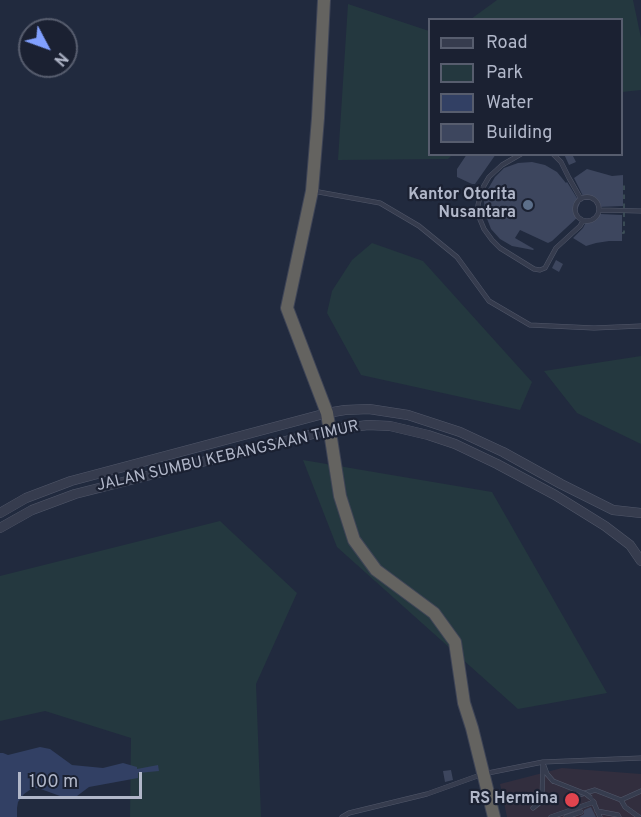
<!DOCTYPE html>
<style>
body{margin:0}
#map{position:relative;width:641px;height:817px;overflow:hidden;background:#212a3e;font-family:Overpass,sans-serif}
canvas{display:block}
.legend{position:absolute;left:428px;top:18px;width:195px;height:138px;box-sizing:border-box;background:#1b2132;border:2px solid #575d6e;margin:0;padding:8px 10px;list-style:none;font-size:18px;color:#b1b7c9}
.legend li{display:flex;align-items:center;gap:12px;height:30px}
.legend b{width:30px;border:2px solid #575d6e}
.north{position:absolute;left:18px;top:18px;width:60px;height:60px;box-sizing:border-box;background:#1b2132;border:2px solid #575d6e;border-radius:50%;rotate:131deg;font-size:16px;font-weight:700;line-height:24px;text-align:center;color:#b1b7c9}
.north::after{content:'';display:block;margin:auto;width:21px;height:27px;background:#81a0ff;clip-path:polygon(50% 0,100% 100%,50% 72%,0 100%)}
.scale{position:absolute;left:18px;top:772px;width:124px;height:27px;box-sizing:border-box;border:3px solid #b1b7c9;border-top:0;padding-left:8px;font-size:18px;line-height:21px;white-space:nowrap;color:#b1b7c9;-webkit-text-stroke:4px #1b2132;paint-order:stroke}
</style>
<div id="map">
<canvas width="641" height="817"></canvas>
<ul class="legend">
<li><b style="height:8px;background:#363c4e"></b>Road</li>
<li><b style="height:16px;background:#24383f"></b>Park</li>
<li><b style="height:16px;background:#324064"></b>Water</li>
<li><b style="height:16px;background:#3d465e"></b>Building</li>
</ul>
<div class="north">N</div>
<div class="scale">100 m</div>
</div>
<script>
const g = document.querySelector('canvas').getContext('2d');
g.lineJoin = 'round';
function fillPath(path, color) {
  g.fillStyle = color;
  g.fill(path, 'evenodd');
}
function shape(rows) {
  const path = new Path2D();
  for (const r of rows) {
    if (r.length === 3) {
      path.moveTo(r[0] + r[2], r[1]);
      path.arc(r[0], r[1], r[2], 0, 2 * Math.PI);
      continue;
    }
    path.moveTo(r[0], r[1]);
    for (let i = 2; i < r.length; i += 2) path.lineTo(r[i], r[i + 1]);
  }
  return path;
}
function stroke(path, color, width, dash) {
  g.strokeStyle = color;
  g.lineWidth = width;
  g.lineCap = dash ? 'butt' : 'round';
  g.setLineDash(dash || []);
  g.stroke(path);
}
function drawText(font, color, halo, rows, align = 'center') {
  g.font = font + ' Overpass,sans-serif';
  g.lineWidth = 4.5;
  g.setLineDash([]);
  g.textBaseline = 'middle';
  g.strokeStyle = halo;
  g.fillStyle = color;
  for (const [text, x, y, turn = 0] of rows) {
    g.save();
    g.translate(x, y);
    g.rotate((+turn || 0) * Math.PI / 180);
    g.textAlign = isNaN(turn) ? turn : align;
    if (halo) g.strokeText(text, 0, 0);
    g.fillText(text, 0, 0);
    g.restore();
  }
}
fillPath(shape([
 [562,768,641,774,641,817,507,817,500,784]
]), '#322e3e');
fillPath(shape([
 [497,0,633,0,641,38,641,90,622,92,622,20,471,19],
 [348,4,429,31,430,154,452,155,448,159,338,160],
 [372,243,423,261,532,382,520,410,361,375,327,313,332,291,352,260],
 [641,356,641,444,577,413,544,371],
 [303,460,492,492,607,693,518,709,337,547],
 [220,521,297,593,256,684,261,817,130,817,131,738,45,711,0,721,0,576]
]), '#24383f');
fillPath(shape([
 [40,747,50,749,72,765,103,768,123,763,137,767,137,769,158,765,159,771,138,773,138,778,89,787,73,799,60,796,38,788,31,789,24,794,18,802,17,808,17,817,0,817,0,753,3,753,8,755]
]), '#324064');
fillPath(shape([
 [467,154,496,154,475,184,472,184,457,177,457,169],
 [564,154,572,154,576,162,569,165],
 [532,162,545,165,557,172,566,183,567,182,580,203,577,210,579,216,552,241,548,243,520,230,515,238,534,249,533,250,512,246,500,239,491,229,486,216,484,202,488,189,495,177,504,168,518,163],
 [587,169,612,176,623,175,623,206,597,207,593,200,585,200,574,178],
 [597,213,600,214,622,215,622,241,609,241,596,243,586,246,573,238,583,228,587,220,593,218],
 [556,260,563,264,559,272,552,268],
 [451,770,453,780,445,782,443,771],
 [591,807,596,817,579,817,584,814,584,810]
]), '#3d465e');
const service = shape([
 [521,154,502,165,489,177,482,189,478,205,479,217,484,229,492,240,500,248,534,269,540,270,545,268,556,248,580,226,583,221],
 [553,154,561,162,569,178,581,199],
 [313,191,380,203,419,226,457,257,489,301,530,325,594,328,641,326],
 [587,209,12],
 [600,210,641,211],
 [544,766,547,774,553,781],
 [569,798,595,790,621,800,625,807,639,817],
 [621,800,641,791],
 [593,801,600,817],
 [533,808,542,801,543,762],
 [597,811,618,815,619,817],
 [342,817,349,813,427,794,483,774,543,762,641,758],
 [551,817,594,802],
 [566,817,581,812]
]);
const tertiary = shape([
 [0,513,26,498,71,481,327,413,345,410,369,409,408,415,460,432,503,452,561,484,613,510,641,513],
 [0,528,32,510,75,494,329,430,368,425,390,426,428,435,455,444,497,464,555,495,605,526,630,545,641,561]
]);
const trunk = shape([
 [324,0,318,118,312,191,287,308,327,413,340,496,354,540,376,570,434,613,455,642,464,703,472,728,494,817]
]);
stroke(service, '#515769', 5);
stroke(tertiary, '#515769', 10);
stroke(trunk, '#3e4456', 14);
stroke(service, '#363c4e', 4);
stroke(tertiary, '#363c4e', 9);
stroke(trunk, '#646360', 12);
const serviceBridge = shape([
 [553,781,586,794,591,798]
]);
stroke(serviceBridge, '#515769', 5, []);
stroke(shape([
 [622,233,624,233,624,183,623,183]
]), '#41555c', 1.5, [4.5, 4.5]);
stroke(serviceBridge, '#363c4e', 4);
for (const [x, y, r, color] of [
 [528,205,6,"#5c6f8a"],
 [572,800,8,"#e0444e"]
]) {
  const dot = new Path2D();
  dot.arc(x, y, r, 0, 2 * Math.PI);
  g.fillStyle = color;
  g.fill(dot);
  stroke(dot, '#1b2132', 2);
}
drawText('bold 16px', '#b1b7c9', '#1b2132', [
 ["Kantor Otorita",516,196],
 ["Nusantara",516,214],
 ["RS Hermina",558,800]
], 'right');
drawText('16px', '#b1b7c9', '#1b2132', [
 ["JALAN SUMBU KEBANGSAAN TIMUR",228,457,-13]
]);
</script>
